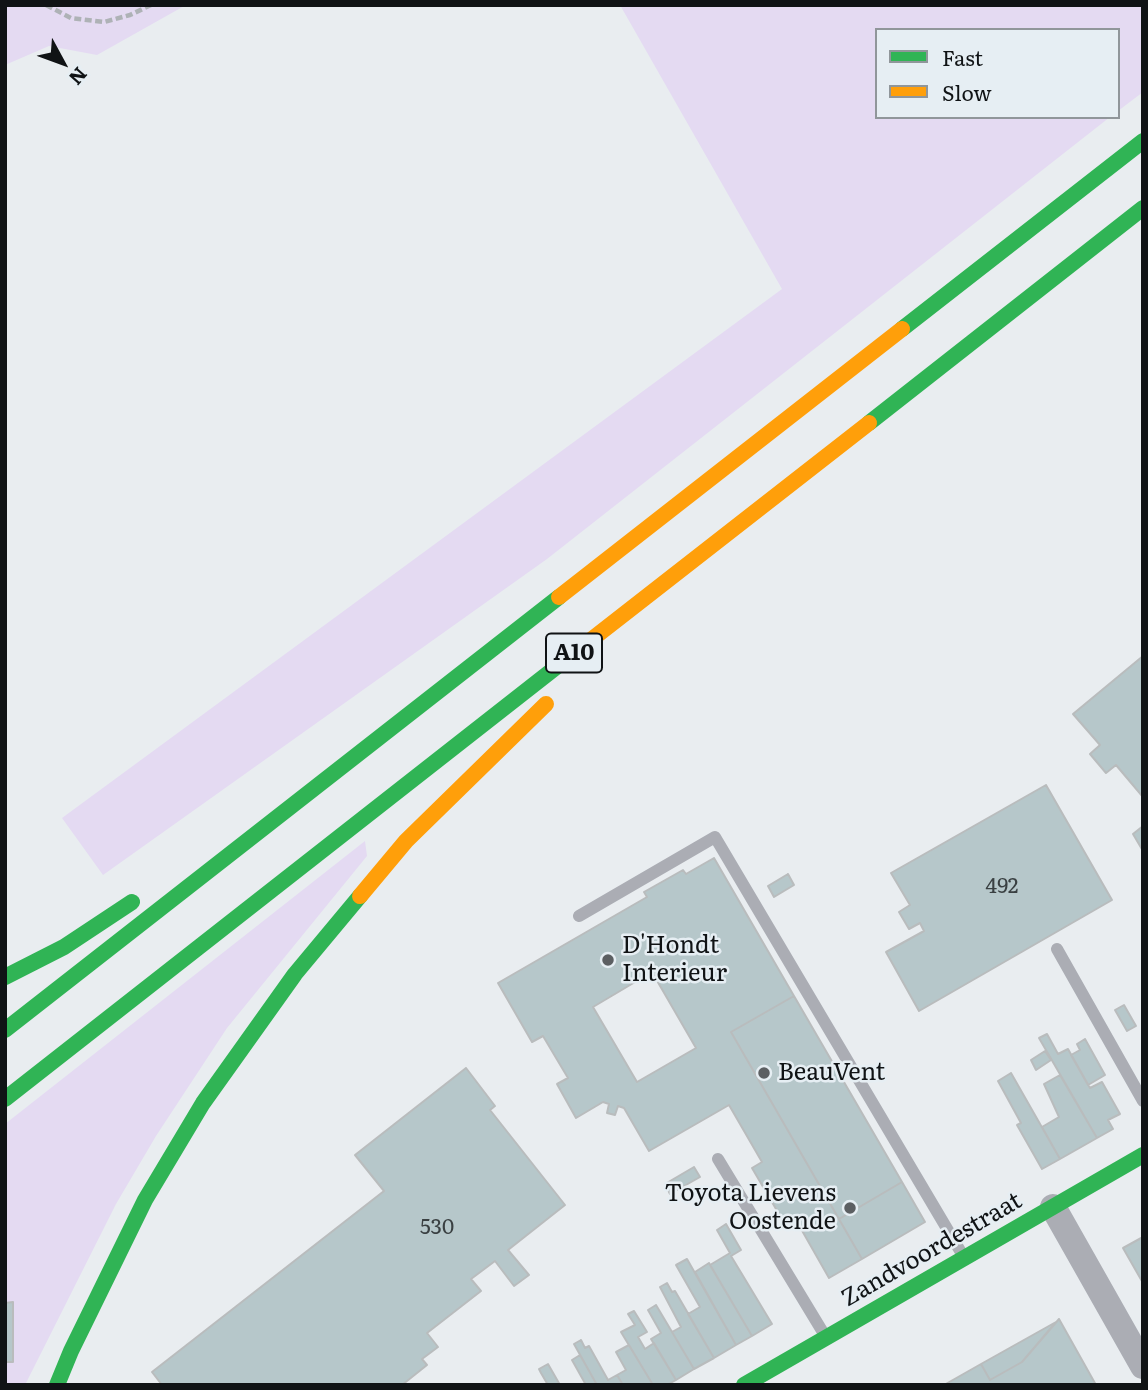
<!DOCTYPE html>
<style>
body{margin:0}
#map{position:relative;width:1148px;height:1390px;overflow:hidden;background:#e9edf0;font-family:Literata,serif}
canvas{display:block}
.frame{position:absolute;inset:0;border:7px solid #101315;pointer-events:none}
.legend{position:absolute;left:875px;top:28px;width:245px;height:91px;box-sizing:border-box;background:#e6eef3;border:2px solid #90969a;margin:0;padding:9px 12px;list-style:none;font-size:21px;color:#101315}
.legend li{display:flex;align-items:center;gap:14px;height:35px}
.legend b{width:35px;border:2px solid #90969a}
.north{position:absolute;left:28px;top:28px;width:70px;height:70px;-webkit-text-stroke:5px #e6eef3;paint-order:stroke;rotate:131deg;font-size:19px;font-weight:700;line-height:28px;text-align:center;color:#101315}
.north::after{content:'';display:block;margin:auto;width:24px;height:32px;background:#101315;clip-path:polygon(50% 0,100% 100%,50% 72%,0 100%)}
</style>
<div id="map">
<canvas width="1148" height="1390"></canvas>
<div class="frame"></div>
<ul class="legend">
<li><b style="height:9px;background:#30b455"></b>Fast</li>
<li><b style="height:9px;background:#ff9f0a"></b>Slow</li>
</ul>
<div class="north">N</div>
</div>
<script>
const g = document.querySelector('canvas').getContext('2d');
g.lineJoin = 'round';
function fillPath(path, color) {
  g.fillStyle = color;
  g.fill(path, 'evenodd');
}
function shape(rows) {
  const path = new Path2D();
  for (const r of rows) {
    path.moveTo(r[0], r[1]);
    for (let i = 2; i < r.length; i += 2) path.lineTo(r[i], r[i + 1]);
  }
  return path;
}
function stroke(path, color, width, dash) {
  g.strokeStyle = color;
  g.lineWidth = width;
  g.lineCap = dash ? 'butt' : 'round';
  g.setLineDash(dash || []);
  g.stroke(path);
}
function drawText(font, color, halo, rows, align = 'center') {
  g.font = font + ' Literata,serif';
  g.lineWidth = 5;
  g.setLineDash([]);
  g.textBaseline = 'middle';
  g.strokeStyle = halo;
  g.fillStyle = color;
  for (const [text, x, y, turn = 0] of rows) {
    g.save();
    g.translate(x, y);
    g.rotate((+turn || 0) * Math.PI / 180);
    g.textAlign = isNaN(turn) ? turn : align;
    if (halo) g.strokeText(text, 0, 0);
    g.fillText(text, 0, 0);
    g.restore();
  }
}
fillPath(shape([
 [5,5,186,5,97,55,49,46,5,65],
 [620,5,1143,5,1143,92,1118,111,1118,30,877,30,877,117,1110,117,547,559,103,875,62,818,782,289],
 [365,841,367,856,227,1028,156,1136,116,1204,25,1385,5,1385,5,1124]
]), '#e4daf2');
const building = shape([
 [1143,656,1143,797,1116,765,1106,773,1090,754,1100,745,1073,714,1143,656],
 [1046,785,1112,900,919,1011,886,952,924,931,920,923,909,929,899,912,910,905,891,873,1046,785],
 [1143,826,1143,851,1133,834,1143,826],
 [714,858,794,996,731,1032,862,1259,829,1278,796,1220,786,1226,752,1168,762,1162,729,1105,649,1151,624,1108,618,1106,615,1115,607,1113,609,1104,603,1102,576,1118,557,1084,568,1078,543,1036,532,1042,498,983,647,897,644,892,683,870,686,874,714,858],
 [652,972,696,1048,637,1082,593,1007,652,972],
 [788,874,794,885,774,897,768,886,788,874],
 [794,996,902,1182,839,1219,731,1032,794,996],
 [1124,1005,1136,1026,1127,1031,1115,1010,1124,1005],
 [1047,1034,1058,1054,1068,1049,1090,1088,1102,1082,1120,1114,1108,1120,1113,1129,1097,1138,1039,1038,1047,1034],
 [1085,1039,1105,1075,1088,1085,1071,1055,1080,1050,1077,1044,1085,1039],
 [1045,1051,1051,1060,1036,1070,1031,1060,1045,1051],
 [466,1068,495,1106,490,1110,565,1205,508,1250,529,1275,514,1286,495,1261,471,1279,481,1291,427,1333,438,1347,422,1359,427,1365,402,1385,162,1385,152,1372,384,1191,355,1155,466,1068],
 [1011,1073,1060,1159,1042,1169,1017,1125,1021,1123,998,1081,1011,1073],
 [1060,1075,1097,1138,1060,1159,1042,1127,1059,1117,1044,1084,1060,1075],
 [694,1167,700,1177,670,1194,665,1184,694,1167],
 [902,1182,925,1222,862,1259,839,1219,902,1182],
 [726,1224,741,1250,731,1256,772,1324,752,1336,710,1265,730,1253,717,1230,726,1224],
 [1143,1237,1143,1283,1123,1248,1143,1237],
 [687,1259,736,1345,714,1358,688,1314,700,1307,676,1265,687,1259],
 [709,1263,752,1336,736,1345,695,1272,709,1263],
 [667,1283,672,1292,675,1291,714,1358,694,1369,672,1332,681,1327,660,1287,667,1283],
 [13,1302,13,1362,5,1362,5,1303,13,1302],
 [656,1305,694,1369,676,1380,651,1339,661,1333,648,1310,656,1305],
 [634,1311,647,1332,638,1337,645,1349,654,1343,676,1380,667,1385,653,1385,621,1332,635,1325,628,1314,634,1311],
 [1059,1319,1096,1385,944,1385,981,1364,990,1380,1022,1362,1059,1319],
 [1056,1322,1022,1362,990,1380,981,1364,1056,1322],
 [581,1340,585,1348,589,1346,608,1380,617,1375,623,1385,597,1385,574,1344,581,1340],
 [629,1345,653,1385,623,1385,617,1375,626,1370,616,1352,629,1345],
 [580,1355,597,1385,586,1385,572,1360,580,1355],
 [548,1364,560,1385,548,1385,541,1373,539,1369,548,1364]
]);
fillPath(building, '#b6c7ca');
stroke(building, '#b9bcbd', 2);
stroke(shape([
 [46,5,71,18,104,22,130,15,151,5]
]), '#aeb2b6', 4.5, [7, 3.5]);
stroke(shape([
 [579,916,715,837,962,1254],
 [1057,949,1143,1101],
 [718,1159,824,1334]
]), '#abadb4', 12);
stroke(shape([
 [1053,1207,1143,1366]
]), '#abadb4', 26);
stroke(shape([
 [902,329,1143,141],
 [869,423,1143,208],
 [5,977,64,947,132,902],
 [5,1030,559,597],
 [5,1099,564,661],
 [57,1385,71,1351,145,1200,203,1103,295,974,360,896],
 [744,1385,1143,1155]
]), '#30b455', 16);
stroke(shape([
 [559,597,902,329],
 [564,661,869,423],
 [360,896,406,841,546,704]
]), '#ff9f0a', 16);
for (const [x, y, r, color] of [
 [608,960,7,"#5c5f62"],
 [764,1073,7,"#5c5f62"],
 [850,1208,7,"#5c5f62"]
]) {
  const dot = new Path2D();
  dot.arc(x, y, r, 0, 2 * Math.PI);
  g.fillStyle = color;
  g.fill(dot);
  stroke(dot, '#e6eef3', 2.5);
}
drawText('21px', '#3a4042', null, [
 ["492",1002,887],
 ["530",437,1228]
]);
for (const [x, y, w] of [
 [574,653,56]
]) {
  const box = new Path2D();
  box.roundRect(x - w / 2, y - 19.5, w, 39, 5);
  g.fillStyle = '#e6eef3';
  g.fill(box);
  stroke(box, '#101315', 2);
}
drawText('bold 23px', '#101315', null, [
 ["A10",574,653]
]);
drawText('24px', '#101315', '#e6eef3', [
 ["D'Hondt",622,946],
 ["Interieur",622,974],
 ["BeauVent",778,1073],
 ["Toyota Lievens",836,1194,"right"],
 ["Oostende",836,1222,"right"]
], 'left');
drawText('24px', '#101315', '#e6eef3', [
 ["Zandvoordestraat",932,1250,-30]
]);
</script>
